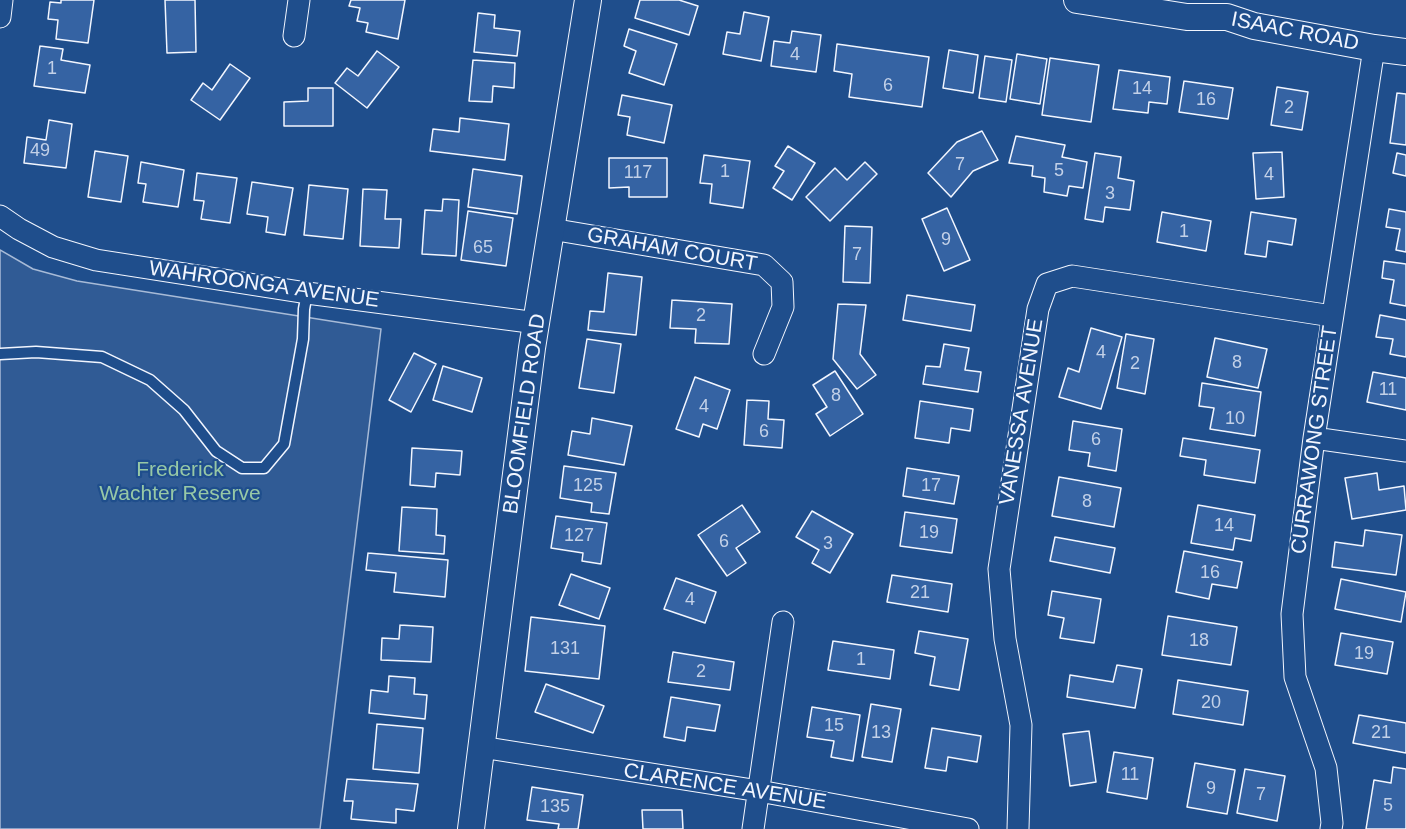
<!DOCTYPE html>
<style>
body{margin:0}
canvas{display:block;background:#1f4e8c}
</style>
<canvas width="1406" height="829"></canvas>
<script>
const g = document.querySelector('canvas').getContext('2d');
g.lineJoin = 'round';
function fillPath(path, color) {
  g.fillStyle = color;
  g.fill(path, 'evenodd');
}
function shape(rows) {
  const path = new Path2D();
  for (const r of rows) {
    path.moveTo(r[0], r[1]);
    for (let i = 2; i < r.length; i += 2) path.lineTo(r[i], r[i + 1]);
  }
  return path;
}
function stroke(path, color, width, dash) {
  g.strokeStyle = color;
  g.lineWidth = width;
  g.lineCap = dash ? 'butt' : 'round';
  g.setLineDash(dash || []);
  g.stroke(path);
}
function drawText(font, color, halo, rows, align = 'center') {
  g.font = font + ' Helvetica,sans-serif';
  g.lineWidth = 4.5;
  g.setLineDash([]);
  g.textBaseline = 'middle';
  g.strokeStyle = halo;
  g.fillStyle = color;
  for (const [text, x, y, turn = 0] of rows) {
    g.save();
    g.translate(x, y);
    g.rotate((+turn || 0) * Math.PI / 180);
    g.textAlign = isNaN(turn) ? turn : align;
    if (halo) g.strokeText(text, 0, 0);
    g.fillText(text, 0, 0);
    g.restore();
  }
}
const built = shape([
 [0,250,33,269,77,281,381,329,320,829,0,829,0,250]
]);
fillPath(built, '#305b95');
stroke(built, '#a8bbd7', 1.5);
const building = shape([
 [61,0,94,0,88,43,56,39,58,20,48,19,50,2,61,3,61,0],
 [165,0,195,0,196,52,167,53,165,0],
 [351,0,405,0,398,39,366,32,368,23,357,21,360,8,349,6,351,0],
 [640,0,679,0,698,6,689,35,635,18,640,0],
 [744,12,769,17,761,61,723,54,727,32,740,34,744,12],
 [478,13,495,15,494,28,520,31,517,56,474,52,478,13],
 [629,29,677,44,664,85,629,73,636,51,624,46,629,29],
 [792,31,821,35,816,72,771,66,774,41,790,43,792,31],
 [837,44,929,57,922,107,849,97,852,74,834,71,837,44],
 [40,46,63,49,61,60,90,65,85,93,34,86,40,46],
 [949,50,978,55,973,93,943,88,949,50],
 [377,51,399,67,367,108,335,83,347,68,358,76,377,51],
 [1017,54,1047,59,1040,104,1010,99,1017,54],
 [985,56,1012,60,1006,102,979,98,985,56],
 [1050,58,1099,65,1091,122,1042,115,1050,58],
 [473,60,515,63,514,88,493,86,492,102,469,101,473,60],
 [230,64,250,78,220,120,191,100,203,83,212,90,230,64],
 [1119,70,1170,77,1167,104,1149,102,1148,113,1113,109,1119,70],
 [1184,81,1233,88,1228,119,1179,112,1184,81],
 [1277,87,1308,92,1302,130,1271,125,1277,87],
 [308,88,333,88,333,126,284,126,284,102,308,101,308,88],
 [1397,93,1406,94,1406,145,1390,143,1397,93],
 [622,95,672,105,664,143,627,135,630,117,618,115,622,95],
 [460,118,509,124,505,160,430,151,433,129,459,132,460,118],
 [49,120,72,124,66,168,24,163,27,137,46,140,49,120],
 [982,131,998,160,973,171,951,197,928,173,957,142,982,131],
 [1016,136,1065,145,1062,157,1087,162,1083,188,1069,186,1067,196,1044,192,1045,178,1032,176,1033,166,1009,163,1016,136],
 [788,146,815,163,792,200,773,188,784,171,775,166,788,146],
 [95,151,128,156,121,202,88,197,95,151],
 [1282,152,1284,197,1256,199,1253,153,1282,152],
 [1095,153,1121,157,1118,178,1134,181,1130,210,1105,207,1103,222,1085,219,1095,153],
 [1397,153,1406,155,1406,176,1393,173,1397,153],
 [704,155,750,161,743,208,710,203,712,184,700,183,704,155],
 [609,158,667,158,667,197,629,197,629,187,609,188,609,158],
 [141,162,184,170,178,207,143,202,146,184,138,183,141,162],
 [865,162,877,174,830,221,806,197,835,168,847,180,865,162],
 [473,169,522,176,517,214,468,207,473,169],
 [197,173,237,178,230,223,201,219,204,201,194,200,197,173],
 [252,182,293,188,285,235,266,232,268,217,247,214,252,182],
 [309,185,348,189,343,239,304,235,309,185],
 [363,189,387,190,385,219,401,219,399,248,360,246,363,189],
 [443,199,459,200,456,256,422,254,425,210,442,211,443,199],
 [947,208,970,260,944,271,922,219,947,208],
 [1389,209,1406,212,1406,252,1396,250,1400,229,1386,227,1389,209],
 [468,211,513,218,506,266,461,260,468,211],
 [1162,212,1211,221,1206,251,1157,242,1162,212],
 [1251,212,1296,219,1292,245,1268,241,1266,257,1245,254,1251,212],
 [845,226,872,227,870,283,843,282,845,226],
 [1384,261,1406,264,1406,306,1390,303,1394,280,1382,278,1384,261],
 [608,273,642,277,636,335,588,330,590,311,604,312,608,273],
 [907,295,975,305,971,331,903,320,907,295],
 [672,300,732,304,729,344,695,343,696,329,670,328,672,300],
 [838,304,866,305,860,354,876,375,857,389,833,359,838,304],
 [1380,315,1406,320,1406,357,1390,354,1393,339,1376,337,1380,315],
 [1091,328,1122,337,1101,409,1059,397,1068,368,1079,372,1091,328],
 [1126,334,1154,339,1145,394,1117,388,1126,334],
 [1215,338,1267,349,1258,388,1207,377,1215,338],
 [587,339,621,344,614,393,579,388,587,339],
 [944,344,969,348,965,370,981,372,978,392,923,384,926,366,940,367,944,344],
 [414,353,436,364,411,412,389,400,414,353],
 [443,366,482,378,472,412,433,400,443,366],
 [835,371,863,414,830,436,816,414,827,407,813,385,835,371],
 [1373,372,1406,378,1406,410,1367,402,1373,372],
 [695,377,730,390,717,429,703,424,699,437,676,429,695,377],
 [1202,383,1261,392,1255,436,1210,429,1214,408,1199,406,1202,383],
 [747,400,769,401,768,419,784,420,782,448,744,445,747,400],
 [920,401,973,409,970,431,951,428,949,443,915,438,920,401],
 [592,418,632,426,624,465,568,455,572,431,590,434,592,418],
 [1073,421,1122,429,1116,471,1088,466,1090,453,1069,450,1073,421],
 [1183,438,1260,450,1255,483,1204,475,1206,460,1180,456,1183,438],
 [412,448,462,451,460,475,436,473,435,487,410,485,412,448],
 [564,466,616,473,609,514,591,512,592,503,560,498,564,466],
 [907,468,959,476,954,504,903,496,907,468],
 [1377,473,1379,490,1404,486,1406,510,1352,519,1345,478,1377,473],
 [1059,477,1121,488,1114,527,1052,516,1059,477],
 [742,505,760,532,736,548,746,563,727,576,698,535,742,505],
 [1198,505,1255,515,1251,541,1235,538,1233,550,1191,543,1198,505],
 [402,507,437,509,436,535,445,536,444,554,399,551,402,507],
 [812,511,853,534,830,573,812,563,819,550,796,537,812,511],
 [905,512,957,519,952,553,900,546,905,512],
 [556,516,607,523,601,564,582,561,583,553,551,548,556,516],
 [1365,530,1402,535,1396,575,1332,567,1335,542,1363,546,1365,530],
 [1055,537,1115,548,1110,573,1050,561,1055,537],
 [1184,551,1242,562,1237,588,1212,584,1209,599,1176,592,1184,551],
 [368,553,448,560,445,597,394,592,396,573,366,570,368,553],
 [571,574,610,588,599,619,559,605,571,574],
 [892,575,952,584,948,612,887,602,892,575],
 [676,578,716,592,705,623,664,609,676,578],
 [1341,579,1406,592,1401,622,1335,609,1341,579],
 [1052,591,1101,599,1094,643,1060,638,1064,618,1048,615,1052,591],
 [1168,616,1237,627,1231,665,1162,655,1168,616],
 [531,617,605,626,599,679,525,671,531,617],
 [400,625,433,627,431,662,381,660,382,638,399,639,400,625],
 [919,631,968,639,959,690,930,685,935,657,915,653,919,631],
 [1341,633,1393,642,1387,674,1335,665,1341,633],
 [833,641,894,650,890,679,828,670,833,641],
 [673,652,734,662,730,690,668,682,673,652],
 [1117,665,1142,669,1135,708,1067,697,1070,675,1113,682,1117,665],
 [389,676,415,678,414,694,427,695,425,719,369,713,371,690,388,692,389,676],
 [1178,680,1248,691,1243,725,1173,714,1178,680],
 [546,684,604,706,593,733,535,712,546,684],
 [671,697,720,705,715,731,687,727,685,741,664,737,671,697],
 [871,704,901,709,892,762,862,757,871,704],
 [812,707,860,715,853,761,831,757,834,741,807,737,812,707],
 [1359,715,1406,723,1406,753,1353,743,1359,715],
 [377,724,423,728,419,773,373,769,377,724],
 [932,728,981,736,977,762,948,757,946,771,925,768,932,728],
 [1089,731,1096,782,1070,786,1063,734,1089,731],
 [1114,752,1153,758,1147,799,1107,792,1114,752],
 [1195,763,1235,770,1227,814,1187,807,1195,763],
 [1393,767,1406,769,1406,829,1366,829,1374,780,1391,783,1393,767],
 [1245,769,1285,776,1277,821,1237,813,1245,769],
 [347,779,418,784,414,811,396,809,396,823,351,819,353,801,344,801,347,779],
 [532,787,583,795,578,829,558,829,559,824,527,820,532,787],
 [642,810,682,810,683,829,643,829,642,810]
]);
fillPath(building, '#3563a3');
stroke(building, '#f2f6ff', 1.5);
const service = shape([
 [0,354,36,352,102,357,150,380,184,410,216,451,242,468,264,468,284,444,303,339,304,309,307,293]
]);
const minor = shape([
 [0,17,2,0],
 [294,36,299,0],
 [0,216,19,229,53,247,96,260,307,293,537,323],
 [551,229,764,265,782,282,783,307,764,354],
 [1314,438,1406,451],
 [481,747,759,791,968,829],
 [753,829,783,622],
 [1018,829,1021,725,1005,639,999,569,1038,309,1047,284,1072,276,1332,316],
 [1331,829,1332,823,1326,768,1295,677,1292,614,1314,438,1374,48]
]);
const tertiary = shape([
 [1077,0,1187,17,1227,17,1254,26,1374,48,1406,52],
 [471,829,532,348,588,0]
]);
stroke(service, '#f2f6ff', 13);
stroke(minor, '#f2f6ff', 23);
stroke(tertiary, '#f2f6ff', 28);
stroke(service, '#1f4e8c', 10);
stroke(minor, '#1f4e8c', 21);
stroke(tertiary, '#1f4e8c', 26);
drawText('18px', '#c3d1e8', null, [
 ["4",795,55],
 ["1",52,69],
 ["6",888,86],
 ["14",1142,89],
 ["16",1206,100],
 ["2",1289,108],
 ["49",40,151],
 ["7",960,165],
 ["5",1059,171],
 ["1",725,172],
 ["117",638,173],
 ["4",1269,175],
 ["3",1110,194],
 ["1",1184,232],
 ["9",946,240],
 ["65",483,248],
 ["7",857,255],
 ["2",701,316],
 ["4",1101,353],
 ["8",1237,363],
 ["2",1135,364],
 ["11",1388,390],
 ["8",836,396],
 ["4",704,407],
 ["10",1235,419],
 ["6",764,432],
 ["6",1096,440],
 ["125",588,486],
 ["17",931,486],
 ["8",1087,502],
 ["14",1224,526],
 ["19",929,533],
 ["127",579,536],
 ["6",724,542],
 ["3",828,544],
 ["16",1210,573],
 ["21",920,593],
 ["4",690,600],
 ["18",1199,641],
 ["131",565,649],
 ["19",1364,654],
 ["1",861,660],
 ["2",701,672],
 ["20",1211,703],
 ["15",834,726],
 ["13",881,733],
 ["21",1381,733],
 ["11",1130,775],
 ["9",1211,789],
 ["7",1261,795],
 ["5",1388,806],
 ["135",555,807]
]);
drawText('21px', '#f2f6ff', '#1f4e8c', [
 ["ISAAC ROAD",1295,32,11],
 ["GRAHAM COURT",672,250,10],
 ["WAHROONGA AVENUE",264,285,8],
 ["VANESSA AVENUE",1022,412,-81],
 ["BLOOMFIELD ROAD",525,414,-82],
 ["CURRAWONG STREET",1315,440,-82],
 ["CLARENCE AVENUE",725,787,9]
]);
drawText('21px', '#97c8a6', '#1f4e8c', [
 ["Frederick",180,470],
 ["Wachter Reserve",180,494]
]);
</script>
